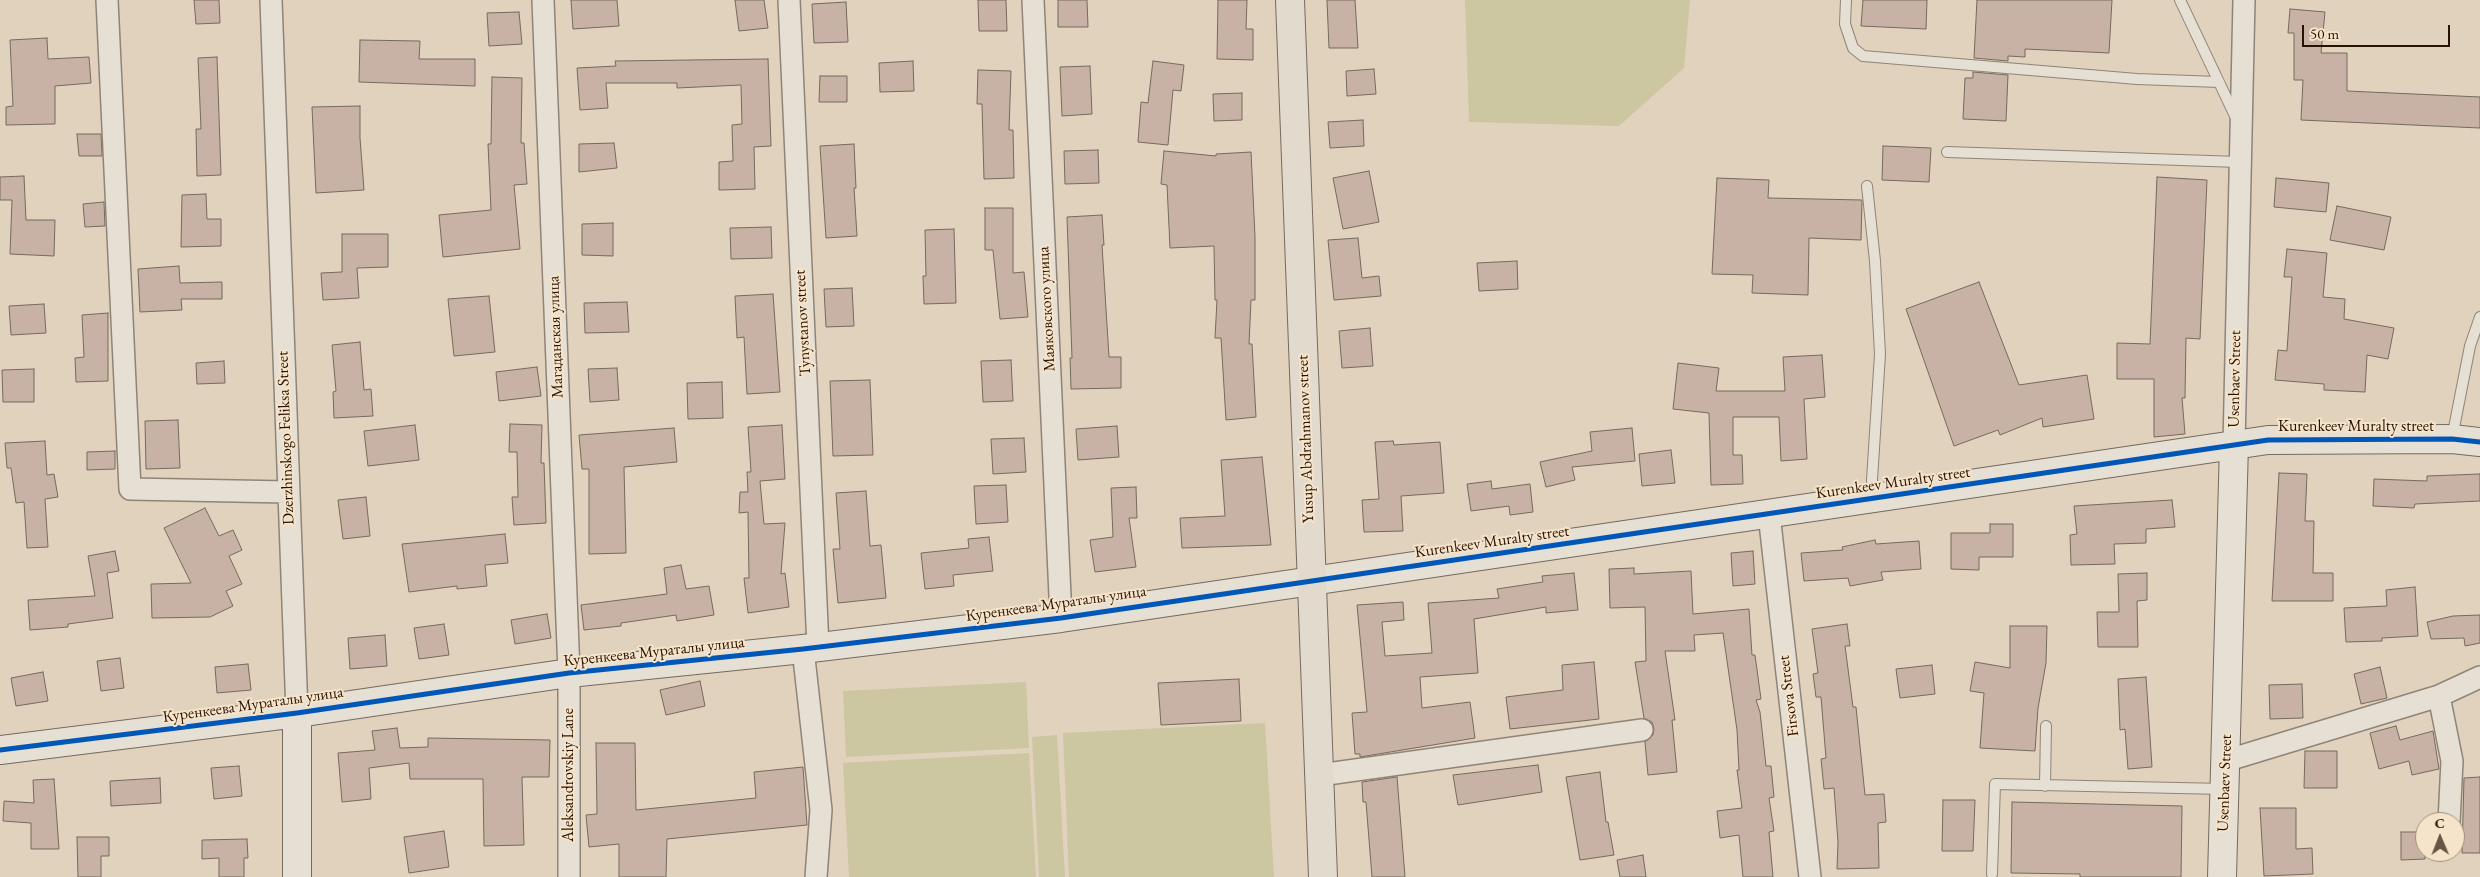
<!DOCTYPE html>
<meta charset="utf-8">
<style>
body{margin:0}
#map{position:relative;width:2480px;height:877px;overflow:hidden;background:#e1d2bd;font-family:"EB Garamond",serif}
canvas{display:block}
.north{position:absolute;left:2415px;top:812px;width:50px;height:50px;box-sizing:border-box;background:#f5e4ca;border:1px solid #a3907a;border-radius:50%;rotate:359deg;font-size:14px;font-weight:700;line-height:20px;text-align:center;color:#291202}
.north::after{content:'';display:block;margin:auto;width:18px;height:22px;background:#695543;clip-path:polygon(50% 0,100% 100%,50% 72%,0 100%)}
.scale{position:absolute;left:2302px;top:25px;width:148px;height:22px;box-sizing:border-box;border:2px solid #291202;border-top:0;padding-left:6px;font-size:15px;line-height:18px;white-space:nowrap;color:#291202;-webkit-text-stroke:4px #f5e4ca;paint-order:stroke}
</style>
<div id="map">
<canvas width="2480" height="877"></canvas>
<div class="north">С</div>
<div class="scale">50 m</div>
</div>
<script>
const g = document.querySelector('canvas').getContext('2d');
g.lineJoin = 'round';
function fillPath(path, color) {
  g.fillStyle = color;
  g.fill(path, 'evenodd');
}
function shape(rows) {
  const path = new Path2D();
  for (const r of rows) {
    path.moveTo(r[0], r[1]);
    for (let i = 2; i < r.length; i += 2) path.lineTo(r[i], r[i + 1]);
  }
  return path;
}
function stroke(path, color, width, dash) {
  g.strokeStyle = color;
  g.lineWidth = width;
  g.lineCap = dash ? 'butt' : 'round';
  g.setLineDash(dash || []);
  g.stroke(path);
}
function drawText(font, color, halo, rows, align = 'center') {
  g.font = font + ' "EB Garamond",serif';
  g.lineWidth = 4;
  g.setLineDash([]);
  g.textBaseline = 'middle';
  g.strokeStyle = halo;
  g.fillStyle = color;
  for (const [text, x, y, turn = 0] of rows) {
    g.save();
    g.translate(x, y);
    g.rotate((+turn || 0) * Math.PI / 180);
    g.textAlign = isNaN(turn) ? turn : align;
    if (halo) g.strokeText(text, 0, 0);
    g.fillText(text, 0, 0);
    g.restore();
  }
}
fillPath(shape([
 [1465,0,1690,0,1684,68,1619,126,1469,122],
 [1026,682,1029,748,846,757,843,691],
 [1265,723,1274,877,1069,877,1063,733],
 [1057,735,1065,877,1039,877,1032,737],
 [1029,753,1036,877,849,877,843,763]
]), '#ccc6a1');
const building = shape([
 [194,0,219,0,220,23,196,24,194,0],
 [571,0,617,0,619,26,573,29,571,0],
 [735,0,764,0,768,28,739,31,735,0],
 [978,0,1006,0,1007,31,979,31,978,0],
 [1058,0,1087,0,1088,27,1058,27,1058,0],
 [1218,0,1247,0,1246,29,1253,29,1253,60,1217,59,1218,0],
 [1327,0,1355,0,1358,48,1329,48,1327,0],
 [1863,0,1927,0,1926,29,1861,26,1863,0],
 [1977,0,2112,0,2109,53,2025,49,2025,57,2008,56,2008,61,1974,58,1977,0],
 [846,2,848,42,814,43,812,4,846,2],
 [2290,9,2325,12,2321,53,2347,53,2347,91,2480,97,2480,128,2301,120,2303,80,2294,80,2294,33,2288,33,2290,9],
 [519,12,522,44,489,46,487,13,519,12],
 [47,38,48,59,89,57,91,83,55,86,55,124,6,125,6,107,13,106,10,40,47,38],
 [360,40,420,41,419,59,475,59,475,86,359,82,360,40],
 [217,57,221,175,197,176,196,129,201,129,198,58,217,57],
 [768,59,771,146,754,147,755,189,719,190,719,162,733,161,732,125,742,124,741,85,677,88,677,83,606,83,608,108,580,110,577,68,616,66,615,61,768,59],
 [913,61,914,91,880,92,879,63,913,61],
 [1153,61,1184,65,1181,91,1173,90,1168,145,1138,142,1141,102,1148,103,1153,61],
 [1090,66,1092,114,1062,116,1060,67,1090,66],
 [1374,69,1376,94,1347,96,1346,71,1374,69],
 [978,70,1011,71,1009,130,1013,130,1014,178,984,179,982,104,977,104,978,70],
 [1973,72,2008,75,2006,121,1963,119,1965,78,1973,78,1973,72],
 [820,76,847,76,847,102,819,102,820,76],
 [492,77,522,78,521,143,524,143,527,184,514,185,520,249,443,257,439,215,491,210,488,144,491,144,492,77],
 [1242,93,1242,120,1214,121,1213,94,1242,93],
 [360,106,360,138,364,190,316,193,312,107,360,106],
 [1363,120,1364,146,1330,148,1328,122,1363,120],
 [77,134,101,134,102,156,79,156,77,134],
 [614,143,617,168,579,172,579,144,614,143],
 [854,144,856,188,854,188,857,236,826,238,820,146,854,144],
 [1883,146,1931,148,1929,182,1882,180,1883,146],
 [1098,150,1099,183,1065,184,1064,151,1098,150],
 [1164,151,1216,156,1216,154,1251,152,1255,237,1255,300,1251,300,1249,344,1252,344,1256,417,1226,420,1221,338,1215,338,1217,300,1215,300,1214,246,1170,248,1167,185,1161,184,1164,151],
 [1369,171,1379,222,1343,229,1333,178,1369,171],
 [24,176,26,220,55,220,54,256,10,254,12,200,0,200,0,177,24,176],
 [2157,177,2207,180,2200,339,2186,338,2185,398,2182,398,2185,434,2154,437,2154,379,2117,379,2117,343,2150,344,2157,177],
 [1717,178,1769,180,1768,198,1862,200,1861,240,1809,238,1808,295,1752,293,1753,275,1712,274,1717,178],
 [2276,178,2329,183,2326,212,2274,207,2276,178],
 [206,194,207,219,221,219,221,246,181,247,182,195,206,194],
 [104,202,105,226,85,227,83,204,104,202],
 [2337,206,2391,217,2384,250,2330,240,2337,206],
 [985,208,1013,208,1013,273,1024,272,1028,317,1000,319,993,250,985,250,985,208],
 [1102,215,1104,245,1102,245,1109,357,1121,357,1121,388,1071,389,1070,358,1072,358,1067,217,1102,215],
 [613,223,613,256,582,255,582,224,613,223],
 [771,227,772,258,731,259,730,228,771,227],
 [954,229,956,303,924,304,923,276,926,276,925,230,954,229],
 [342,234,388,234,388,267,357,268,359,298,323,300,321,273,342,272,342,234],
 [1358,238,1362,278,1379,276,1381,296,1334,300,1328,240,1358,238],
 [2287,249,2327,253,2323,297,2345,299,2344,319,2394,328,2388,359,2367,355,2365,392,2324,390,2324,384,2275,380,2278,350,2287,351,2292,277,2284,277,2287,249],
 [1517,261,1518,289,1479,291,1477,263,1517,261],
 [179,266,180,283,222,282,222,299,181,299,182,310,140,312,138,269,179,266],
 [1979,282,2019,385,2087,375,2094,419,2043,427,2042,418,2000,435,1998,430,1954,446,1906,309,1979,282],
 [852,288,854,326,826,327,824,289,852,288],
 [773,294,780,392,747,394,744,337,737,338,735,296,773,294],
 [489,296,495,352,454,356,448,299,489,296],
 [627,302,629,332,585,333,584,303,627,302],
 [44,304,46,333,11,335,9,306,44,304],
 [108,313,108,381,76,382,75,358,84,357,82,315,108,313],
 [1370,328,1373,366,1342,368,1339,331,1370,328],
 [360,342,364,390,371,389,373,416,334,418,333,392,336,391,332,345,360,342],
 [1822,355,1825,397,1804,399,1807,459,1781,461,1779,417,1733,417,1733,455,1742,455,1743,484,1711,485,1709,413,1673,409,1678,363,1719,368,1716,391,1785,391,1783,357,1822,355],
 [1011,360,1013,401,983,402,981,361,1011,360],
 [224,361,225,383,197,384,196,363,224,361],
 [537,367,541,396,499,401,496,372,537,367],
 [617,368,619,400,590,402,588,369,617,368],
 [34,369,34,402,3,402,2,370,34,369],
 [870,380,873,455,833,456,830,381,870,380],
 [722,382,723,418,688,419,687,383,722,382],
 [178,420,180,468,146,469,145,421,178,420],
 [510,424,542,425,541,463,544,463,546,523,514,525,512,497,518,497,517,452,509,452,510,424],
 [415,425,419,460,368,466,364,431,415,425],
 [782,425,785,479,760,481,764,524,785,523,781,574,785,573,789,607,748,613,744,578,749,578,748,512,739,513,740,492,748,492,747,472,751,472,748,427,782,425],
 [1117,426,1119,457,1078,460,1076,429,1117,426],
 [674,428,677,462,624,467,626,553,589,554,589,469,582,469,579,435,674,428],
 [1632,428,1635,461,1572,467,1575,480,1546,487,1540,462,1592,451,1590,432,1632,428],
 [1024,438,1026,472,993,474,991,439,1024,438],
 [45,441,47,475,54,474,58,497,45,499,48,547,27,548,24,502,16,503,11,468,7,468,5,443,45,441],
 [1393,441,1394,445,1440,442,1444,493,1401,496,1403,531,1364,532,1362,500,1379,499,1375,442,1393,441],
 [1671,450,1675,483,1642,486,1639,454,1671,450],
 [115,451,115,469,87,470,87,452,115,451],
 [1262,457,1271,545,1182,548,1180,518,1225,516,1221,460,1262,457],
 [2279,473,2307,474,2305,521,2314,521,2313,573,2333,573,2333,601,2272,601,2279,473],
 [2480,474,2480,501,2415,504,2414,508,2373,506,2374,479,2427,481,2427,476,2480,474],
 [1491,481,1492,489,1530,484,1533,512,1510,515,1509,506,1471,511,1467,484,1491,481],
 [1006,485,1008,522,976,524,974,486,1006,485],
 [1136,487,1137,518,1129,518,1136,567,1095,572,1090,540,1113,537,1111,488,1136,487],
 [866,491,870,546,881,545,886,598,838,603,833,549,840,549,836,493,866,491],
 [366,497,370,536,343,539,338,500,366,497],
 [2172,500,2175,527,2146,529,2146,543,2114,544,2115,564,2071,565,2070,535,2077,534,2074,506,2172,500],
 [205,508,219,536,233,530,242,550,229,556,242,584,226,591,233,606,210,617,152,618,151,584,191,583,164,528,205,508],
 [1990,524,2013,524,2013,557,1979,557,1979,570,1951,569,1951,533,1990,533,1990,524],
 [505,534,508,563,485,565,487,586,457,589,457,586,409,592,402,544,505,534],
 [989,537,993,571,953,575,954,586,925,589,921,553,969,548,968,539,989,537],
 [1875,540,1876,544,1919,541,1921,569,1881,572,1883,580,1850,586,1848,578,1804,581,1801,553,1843,550,1842,547,1875,540],
 [115,551,119,571,107,573,113,618,68,624,68,627,30,630,28,600,95,596,88,556,115,551],
 [1753,551,1755,584,1733,586,1731,553,1753,551],
 [681,565,686,589,709,586,714,615,677,621,676,615,621,623,621,626,584,630,581,605,667,594,664,568,681,565],
 [1634,568,1634,574,1691,571,1693,614,1749,609,1752,655,1755,655,1761,699,1756,700,1760,712,1766,766,1771,766,1774,797,1769,798,1774,831,1769,832,1773,877,1743,877,1739,835,1720,838,1717,811,1742,808,1737,770,1739,770,1737,730,1723,633,1694,635,1695,651,1665,651,1675,720,1672,720,1677,772,1648,775,1645,742,1653,735,1654,729,1652,722,1644,718,1635,662,1646,661,1645,607,1610,608,1609,569,1634,568],
 [1574,573,1578,610,1546,613,1546,607,1474,619,1478,673,1420,677,1422,708,1470,702,1475,738,1360,757,1360,754,1355,754,1352,713,1367,712,1357,605,1403,602,1404,620,1382,622,1385,656,1432,653,1428,603,1499,598,1497,589,1543,582,1542,576,1574,573],
 [2147,573,2147,600,2137,601,2138,647,2098,647,2097,612,2119,612,2118,574,2147,573],
 [2415,587,2418,636,2382,638,2382,641,2346,642,2344,608,2387,606,2386,590,2415,587],
 [547,614,551,638,515,644,511,620,547,614],
 [2480,615,2480,643,2465,646,2464,638,2431,639,2427,622,2453,616,2480,615],
 [444,624,449,655,419,659,414,628,444,624],
 [1847,624,1850,646,1845,646,1853,707,1856,707,1865,795,1884,794,1886,822,1878,823,1879,868,1837,869,1838,842,1834,788,1824,789,1821,759,1826,758,1821,697,1816,697,1813,674,1818,673,1812,629,1847,624],
 [2010,626,2047,626,2046,663,2038,708,2035,751,1980,748,1984,693,1970,691,1975,662,2010,668,2010,626],
 [385,635,387,666,350,669,348,638,385,635],
 [120,658,124,688,101,691,97,661,120,658],
 [1594,662,1599,719,1510,729,1506,697,1563,690,1562,665,1594,662],
 [248,664,251,690,217,693,215,667,248,664],
 [1932,665,1935,694,1900,698,1896,669,1932,665],
 [2380,667,2387,698,2361,704,2354,674,2380,667],
 [43,672,48,701,16,706,11,678,43,672],
 [2146,677,2152,767,2128,769,2125,729,2120,730,2118,679,2146,677],
 [1239,679,1241,721,1161,725,1158,683,1239,679],
 [700,681,705,706,666,715,660,690,700,681],
 [2302,684,2303,718,2270,719,2269,685,2302,684],
 [2396,726,2400,740,2433,731,2439,769,2412,775,2409,761,2379,769,2370,733,2396,726],
 [397,728,400,748,428,747,428,738,550,740,549,777,522,777,524,845,484,846,483,779,410,779,409,763,369,768,371,799,342,802,338,753,375,750,372,731,397,728],
 [596,743,635,743,636,810,756,798,754,772,803,767,807,825,667,839,666,877,619,877,619,844,589,847,586,815,597,814,596,743],
 [2305,751,2337,751,2337,788,2304,788,2305,751],
 [1538,765,1542,792,1458,805,1453,775,1538,765],
 [239,766,242,796,214,799,211,768,239,766],
 [1600,772,1606,822,1608,822,1614,855,1580,860,1566,777,1600,772],
 [1397,777,1405,877,1372,877,1366,802,1363,802,1362,782,1397,777],
 [2480,777,2480,853,2462,853,2464,778,2480,777],
 [160,778,161,803,111,806,110,781,160,778],
 [54,779,59,849,31,849,31,823,3,821,4,801,34,803,33,780,54,779],
 [1943,800,1975,800,1973,851,1942,851,1943,800],
 [2012,802,2182,806,2181,877,2080,877,2080,874,2011,873,2012,802],
 [2260,808,2296,808,2296,849,2312,848,2313,874,2264,876,2260,808],
 [444,831,449,867,409,873,404,837,444,831],
 [2401,832,2425,832,2425,859,2401,860,2401,832],
 [77,837,109,837,109,856,101,856,101,877,78,877,77,837],
 [247,839,248,858,244,858,244,877,219,877,219,858,202,859,202,840,247,839],
 [1643,855,1646,877,1620,877,1617,860,1643,855]
]);
fillPath(building, '#c8b2a6');
stroke(building, '#756a5d', 1);
const lane = shape([
 [1846,0,1845,24,1853,48,1863,56,2137,79,2219,82],
 [2180,0,2236,118],
 [1947,152,2239,162],
 [1867,186,1875,261,1880,354,1872,480,1873,498],
 [2452,438,2470,346,2480,317],
 [2045,786,2046,726],
 [1992,874,1995,784,2224,789]
]);
const street = shape([
 [107,0,130,489,287,492],
 [271,0,297,713],
 [543,0,569,673,569,877],
 [789,0,818,647],
 [1033,0,1061,618],
 [2234,445,2244,0],
 [1769,514,1810,877],
 [803,649,821,810,816,877],
 [2439,696,2452,761,2449,822],
 [2225,761,2439,696,2480,677],
 [1320,775,1642,730]
]);
const secondary = shape([
 [297,713,297,877],
 [0,750,297,713,569,673,803,649,1061,618,2268,440,2452,439,2480,442],
 [2222,877,2234,445]
]);
const primary = shape([
 [1290,0,1323,877]
]);
stroke(lane, '#8f8476', 12);
stroke(street, '#8f8476', 24);
stroke(secondary, '#756a5d', 30);
stroke(primary, '#756a5d', 30);
stroke(lane, '#e6dfd4', 10);
stroke(street, '#e6dfd4', 21);
stroke(secondary, '#e6dfd4', 28);
stroke(primary, '#e2dacd', 28);
stroke(shape([
 [0,750,297,713,569,673,803,649,1061,618,2268,440,2452,439,2480,442]
]), '#0057b8', 5);
drawText('16px', '#291202', '#f5e4ca', [
 ["Маяковского улица",1047,309,-93],
 ["Tynystanov street",803,323,-93],
 ["Магаданская улица",556,337,-92],
 ["Usenbaev Street",2235,379,-89],
 ["Kurenkeev Muralty street",2356,427],
 ["Dzerzhinskogo Feliksa Street",286,438,-92],
 ["Yusup Abdrahmanov street",1306,439,-92],
 ["Kurenkeev Muralty street",1893,483,-8],
 ["Kurenkeev Muralty street",1492,542,-8],
 ["Куренкеева Мураталы улица",1056,604,-8],
 ["Куренкеева Мураталы улица",654,652,-6],
 ["Firsova Street",1789,696,-97],
 ["Куренкеева Мураталы улица",253,705,-8],
 ["Aleksandrovskiy Lane",569,775,-90],
 ["Usenbaev Street",2225,783,-88]
]);
</script>
